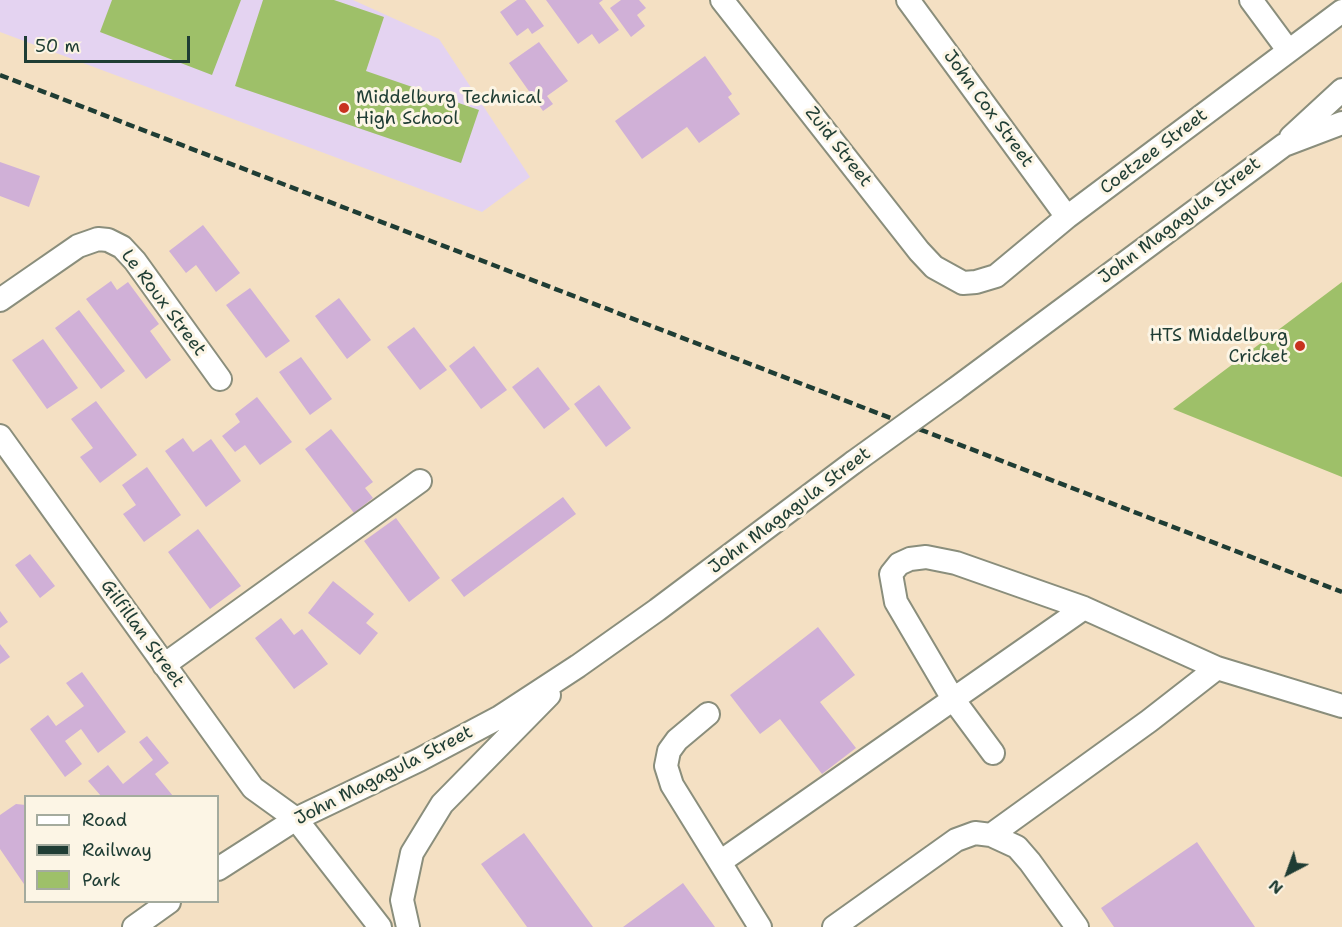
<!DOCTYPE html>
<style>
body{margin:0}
#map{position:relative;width:1342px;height:927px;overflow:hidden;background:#f4e0c3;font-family:"Shantell Sans",sans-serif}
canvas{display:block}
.legend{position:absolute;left:24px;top:795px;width:195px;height:108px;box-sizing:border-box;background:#fcf5e5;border:2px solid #a4ab9e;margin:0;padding:8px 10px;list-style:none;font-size:18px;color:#1f3d34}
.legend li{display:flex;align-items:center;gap:12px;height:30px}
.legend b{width:30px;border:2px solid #a4ab9e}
.north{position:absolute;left:1258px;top:843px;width:60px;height:60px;-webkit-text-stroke:4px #fcf5e5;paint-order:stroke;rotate:221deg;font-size:16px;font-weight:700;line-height:24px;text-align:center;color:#1f3d34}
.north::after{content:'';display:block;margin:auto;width:21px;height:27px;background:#1f3d34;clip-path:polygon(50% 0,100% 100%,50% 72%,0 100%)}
.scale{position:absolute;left:24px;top:36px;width:166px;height:27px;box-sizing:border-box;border:3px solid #1f3d34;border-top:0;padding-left:8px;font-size:18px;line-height:21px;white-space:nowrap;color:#1f3d34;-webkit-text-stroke:4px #fcf5e5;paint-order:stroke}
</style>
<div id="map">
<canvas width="1342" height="927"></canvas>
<ul class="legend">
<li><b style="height:8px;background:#fff"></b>Road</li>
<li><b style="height:8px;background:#1f3d34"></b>Railway</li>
<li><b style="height:16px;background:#9ec069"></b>Park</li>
</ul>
<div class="north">N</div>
<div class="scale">50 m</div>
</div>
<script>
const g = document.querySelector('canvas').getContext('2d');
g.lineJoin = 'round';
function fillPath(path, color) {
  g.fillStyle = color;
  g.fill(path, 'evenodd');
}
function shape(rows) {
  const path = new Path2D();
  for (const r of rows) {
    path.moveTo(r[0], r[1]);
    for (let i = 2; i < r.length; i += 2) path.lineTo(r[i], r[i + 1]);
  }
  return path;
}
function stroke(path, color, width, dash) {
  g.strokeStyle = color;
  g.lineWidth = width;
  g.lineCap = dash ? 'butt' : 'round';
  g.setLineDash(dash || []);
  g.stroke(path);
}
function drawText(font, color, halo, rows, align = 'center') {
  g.font = font + ' "Shantell Sans",sans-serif';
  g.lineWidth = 6;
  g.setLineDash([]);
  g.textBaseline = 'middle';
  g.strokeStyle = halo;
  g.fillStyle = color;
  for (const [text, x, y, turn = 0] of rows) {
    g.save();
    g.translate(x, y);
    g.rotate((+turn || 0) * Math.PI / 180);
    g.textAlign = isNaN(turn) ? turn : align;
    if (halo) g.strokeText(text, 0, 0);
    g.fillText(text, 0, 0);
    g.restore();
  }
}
fillPath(shape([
 [0,0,353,0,439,39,530,177,482,212,0,32]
]), '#e4d3f1');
fillPath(shape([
 [112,0,241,0,212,75,100,32],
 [263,0,334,0,384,17,366,71,479,110,461,163,235,86],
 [1342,282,1342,477,1173,409]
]), '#9ec069');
fillPath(shape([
 [517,0,525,0,544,26,532,34,528,28,517,36,500,12],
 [546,0,603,0,599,3,619,30,599,44,592,34,578,44],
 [621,0,639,0,646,8,637,15,645,26,631,37,610,8],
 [539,42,568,81,547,96,553,104,543,111,509,63],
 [705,56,732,94,728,97,740,114,699,143,687,127,642,159,615,121],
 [0,162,40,176,29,207,0,196],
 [203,225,240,273,216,292,196,265,186,273,169,251],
 [111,281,117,290,128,282,159,324,150,331,171,360,146,379,86,299],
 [250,288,290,341,266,358,226,305],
 [339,298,371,340,347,359,315,316],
 [79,310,125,371,101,389,55,328],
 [414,327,447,370,420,390,387,347],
 [43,339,78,388,47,409,12,360],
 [474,346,507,390,481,409,449,366],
 [301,357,332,399,310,415,279,372],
 [538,367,570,409,544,429,512,387],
 [599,385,631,428,606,447,574,404],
 [257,397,292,442,260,465,245,445,235,452,222,436,240,422,235,414],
 [96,401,137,455,100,483,80,457,93,448,71,419],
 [331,429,373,482,365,488,373,498,354,513,305,449],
 [183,438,193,452,211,439,241,481,206,507,165,451],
 [147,467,181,515,144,542,123,514,136,505,122,485],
 [563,497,576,514,464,597,451,580],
 [396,518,440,578,409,602,364,541],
 [198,529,241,586,210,609,168,552],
 [30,554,55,586,40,598,15,565],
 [333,581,374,614,366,623,378,633,360,655,308,613],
 [0,611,8,622,0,628],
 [281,618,294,635,302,629,328,664,294,689,255,638],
 [818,627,855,675,820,702,856,748,822,774,780,719,760,734,730,695],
 [0,644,10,657,0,664],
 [82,672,126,732,98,753,81,729,65,741,82,764,65,777,30,729,48,715,56,726,84,706,66,683],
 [147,736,169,763,155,774,173,796,101,796,88,781,108,765,123,784,153,760,139,742],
 [16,804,26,805,26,887,0,849,0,815],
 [524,833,593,927,527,927,481,864],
 [1197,842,1255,927,1114,927,1101,908],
 [683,883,715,927,623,927]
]), '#d0b0d7');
const minor = shape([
 [722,0,919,251,934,267,963,283,976,282,996,276,1067,217,1342,11],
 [908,0,1067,217],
 [1251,0,1288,50],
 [1291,137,1342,90],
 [0,300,78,246,98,239,108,240,122,247,135,261,220,379],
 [954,390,1284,145,1342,123],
 [0,436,253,788,296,819,380,927],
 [164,665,420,481],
 [708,714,677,740,669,751,666,766,672,785,760,927],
 [993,753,953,699,896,602,891,574,899,564,910,559,926,557,956,563,1084,608,1217,668,1342,706],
 [991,835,1149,721,1217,668],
 [720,862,1084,608],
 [218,869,296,819,419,760,500,717,578,666,657,610,854,462],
 [134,927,169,902],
 [408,927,402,900,412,853,442,804,549,695],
 [834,927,956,840,975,833,991,835,1017,847,1030,862,1077,927]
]);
stroke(minor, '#8a8e7c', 26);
stroke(minor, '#fff', 22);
stroke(shape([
 [0,75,1342,592]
]), '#1f3d34', 4.5, [9, 4.5]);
const minorBridge = shape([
 [854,462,954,390]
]);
stroke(minorBridge, '#8a8e7c', 26, []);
stroke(minorBridge, '#fff', 22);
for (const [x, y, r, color] of [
 [344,108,6,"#c8321e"],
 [1300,346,6,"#c8321e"]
]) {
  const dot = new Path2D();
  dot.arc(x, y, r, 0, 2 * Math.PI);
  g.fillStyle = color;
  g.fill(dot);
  stroke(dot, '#fcf5e5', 2);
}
drawText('18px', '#1f3d34', '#fcf5e5', [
 ["Middelburg Technical",356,98],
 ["High School",356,119],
 ["HTS Middelburg",1288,336,"right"],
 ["Cricket",1288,357,"right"]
], 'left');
drawText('18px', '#1f3d34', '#fcf5e5', [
 ["John Cox Street",988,109,54],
 ["Zuid Street",838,147,52],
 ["Coetzee Street",1154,152,-37],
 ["John Magagula Street",1180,221,-37],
 ["Le Roux Street",163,303,53],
 ["John Magagula Street",790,511,-37],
 ["Gilfillan Street",142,634,54],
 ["John Magagula Street",384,776,-27]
]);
</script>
